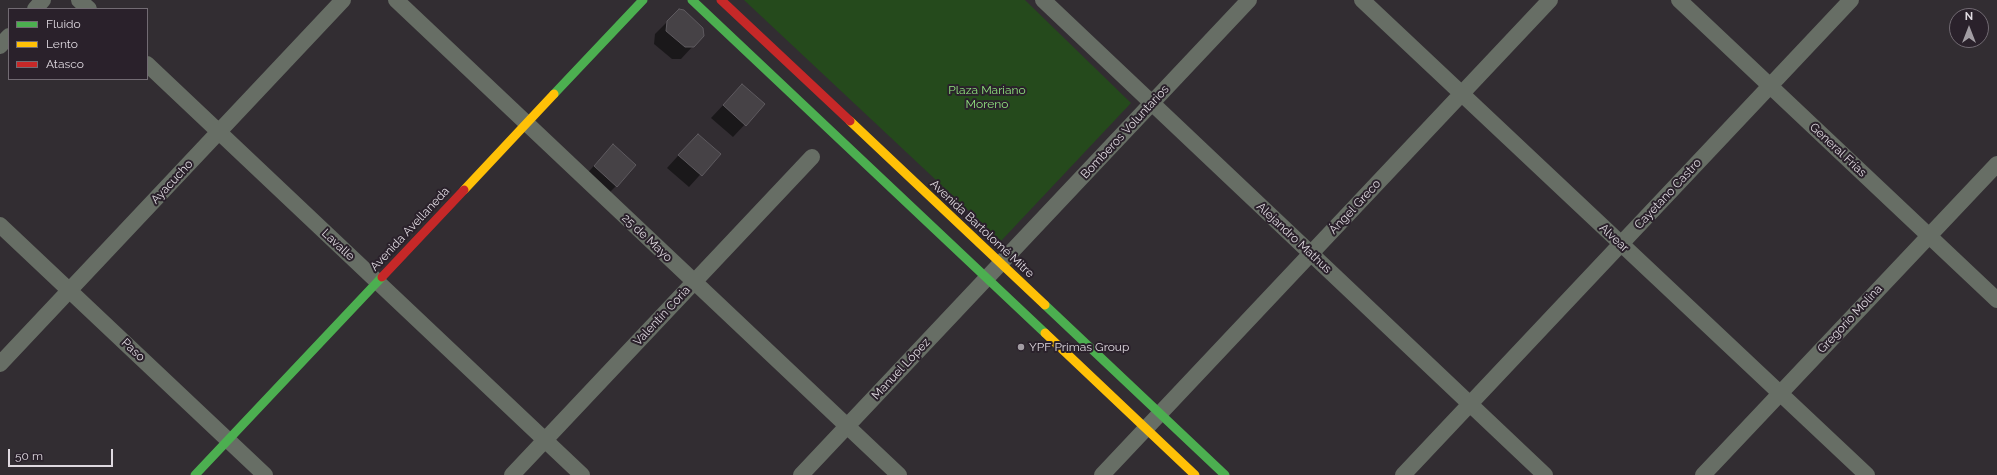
<!DOCTYPE html>
<meta charset="utf-8">
<style>
body{margin:0}
#map{position:relative;width:1997px;height:475px;overflow:hidden;background:#322d32;font-family:Raleway,sans-serif}
canvas{display:block}
.legend{position:absolute;left:8px;top:8px;width:140px;height:72px;box-sizing:border-box;background:#2a212b;border:1px solid #726b73;margin:0;padding:5px 7px;list-style:none;font-size:12px;color:#dfd9e0}
.legend li{display:flex;align-items:center;gap:8px;height:20px}
.legend b{width:20px;border:1px solid #726b73}
.north{position:absolute;left:1949px;top:8px;width:40px;height:40px;box-sizing:border-box;background:#2a212b;border:1px solid #726b73;border-radius:50%;rotate:0deg;font-size:11px;font-weight:700;line-height:16px;text-align:center;color:#dfd9e0}
.north::after{content:'';display:block;margin:auto;width:14px;height:18px;background:#a29da3;clip-path:polygon(50% 0,100% 100%,50% 72%,0 100%)}
.scale{position:absolute;left:8px;top:449px;width:105px;height:18px;box-sizing:border-box;border:2px solid #dfd9e0;border-top:0;padding-left:5px;font-size:12px;line-height:14px;white-space:nowrap;color:#dfd9e0;-webkit-text-stroke:3px #2a212b;paint-order:stroke}
</style>
<div id="map">
<canvas width="1997" height="475"></canvas>
<ul class="legend">
<li><b style="height:5px;background:#4caf50"></b>Fluido</li>
<li><b style="height:5px;background:#ffc107"></b>Lento</li>
<li><b style="height:5px;background:#c62828"></b>Atasco</li>
</ul>
<div class="north">N</div>
<div class="scale">50 m</div>
</div>
<script>
const g = document.querySelector('canvas').getContext('2d');
g.lineJoin = 'round';
function fillPath(path, color) {
  g.fillStyle = color;
  g.fill(path, 'evenodd');
}
function shape(rows) {
  const path = new Path2D();
  for (const r of rows) {
    path.moveTo(r[0], r[1]);
    for (let i = 2; i < r.length; i += 2) path.lineTo(r[i], r[i + 1]);
  }
  return path;
}
function stroke(path, color, width, dash) {
  g.strokeStyle = color;
  g.lineWidth = width;
  g.lineCap = dash ? 'butt' : 'round';
  g.setLineDash(dash || []);
  g.stroke(path);
}
function drawText(font, color, halo, rows, align = 'center') {
  g.font = font + ' Raleway,sans-serif';
  g.lineWidth = 4;
  g.setLineDash([]);
  g.textBaseline = 'middle';
  g.strokeStyle = halo;
  g.fillStyle = color;
  for (const [text, x, y, turn = 0] of rows) {
    g.save();
    g.translate(x, y);
    g.rotate((+turn || 0) * Math.PI / 180);
    g.textAlign = isNaN(turn) ? turn : align;
    if (halo) g.strokeText(text, 0, 0);
    g.fillText(text, 0, 0);
    g.restore();
  }
}
fillPath(shape([
 [744,0,1025,0,1131,103,1001,241]
]), '#254a1c');
fillPath(shape([
 [679,10,693,46,681,59,672,59,654,44,655,34],
 [742,85,764,104,733,137,711,118],
 [686,147,719,154,689,187,667,168],
 [601,158,616,186,604,198,582,179]
]), '#0007');
const building = shape([
 [679,9,684,10,703,28,704,36,694,47,685,47,666,31,667,21,679,9],
 [742,84,765,104,746,126,723,105,742,84],
 [698,134,721,154,702,176,678,155,698,134],
 [613,144,636,165,617,187,594,166,613,144]
]);
fillPath(building, '#464246');
stroke(building, '#5e5a5f', 1);
stroke(shape([
 [79,0,89,9],
 [396,0,899,475],
 [1043,0,1545,475],
 [1362,0,1867,475],
 [1679,0,1997,300],
 [35,9,43,0],
 [0,46,9,36],
 [147,64,582,475],
 [0,225,265,475],
 [0,364,343,0],
 [512,475,812,157],
 [801,475,1249,0],
 [1102,475,1550,0],
 [1403,475,1851,0],
 [1703,475,1997,164]
]), '#676e65', 16);
stroke(shape([
 [692,0,1045,333],
 [554,94,643,0],
 [1045,305,1225,475],
 [195,475,382,277]
]), '#4caf50', 9);
stroke(shape([
 [850,121,1045,305],
 [464,190,554,94],
 [1045,333,1195,475]
]), '#ffc107', 9);
stroke(shape([
 [721,0,850,121],
 [382,277,464,190]
]), '#c62828', 9);
for (const [x, y, r, color] of [
 [1021,347,4,"#a29da3"]
]) {
  const dot = new Path2D();
  dot.arc(x, y, r, 0, 2 * Math.PI);
  g.fillStyle = color;
  g.fill(dot);
  stroke(dot, '#2a212b', 1.5);
}
drawText('12px', '#90e37f', '#2a212b', [
 ["Plaza Mariano",987,90],
 ["Moreno",987,104]
]);
drawText('12px', '#dfd9e0', '#2a212b', [
 ["Bomberos Voluntarios",1125,132,-47],
 ["General Frías",1838,150,43],
 ["Ayacucho",172,182,-47],
 ["Cayetano Castro",1668,194,-47],
 ["Ángel Greco",1355,207,-47],
 ["Avenida Avellaneda",410,229,-47],
 ["Avenida Bartolomé Mitre",982,229,43],
 ["25 de Mayo",647,238,43],
 ["Alejandro Mathus",1294,238,43],
 ["Alvear",1614,238,43],
 ["Lavalle",338,245,43],
 ["Valentín Coria",662,316,-47],
 ["Gregorio Molina",1850,319,-47],
 ["Paso",133,350,43],
 ["Manuel López",901,369,-47]
]);
drawText('12px', '#dfd9e0', '#2a212b', [
 ["YPF Primas Group",1029,347]
], 'left');
</script>
